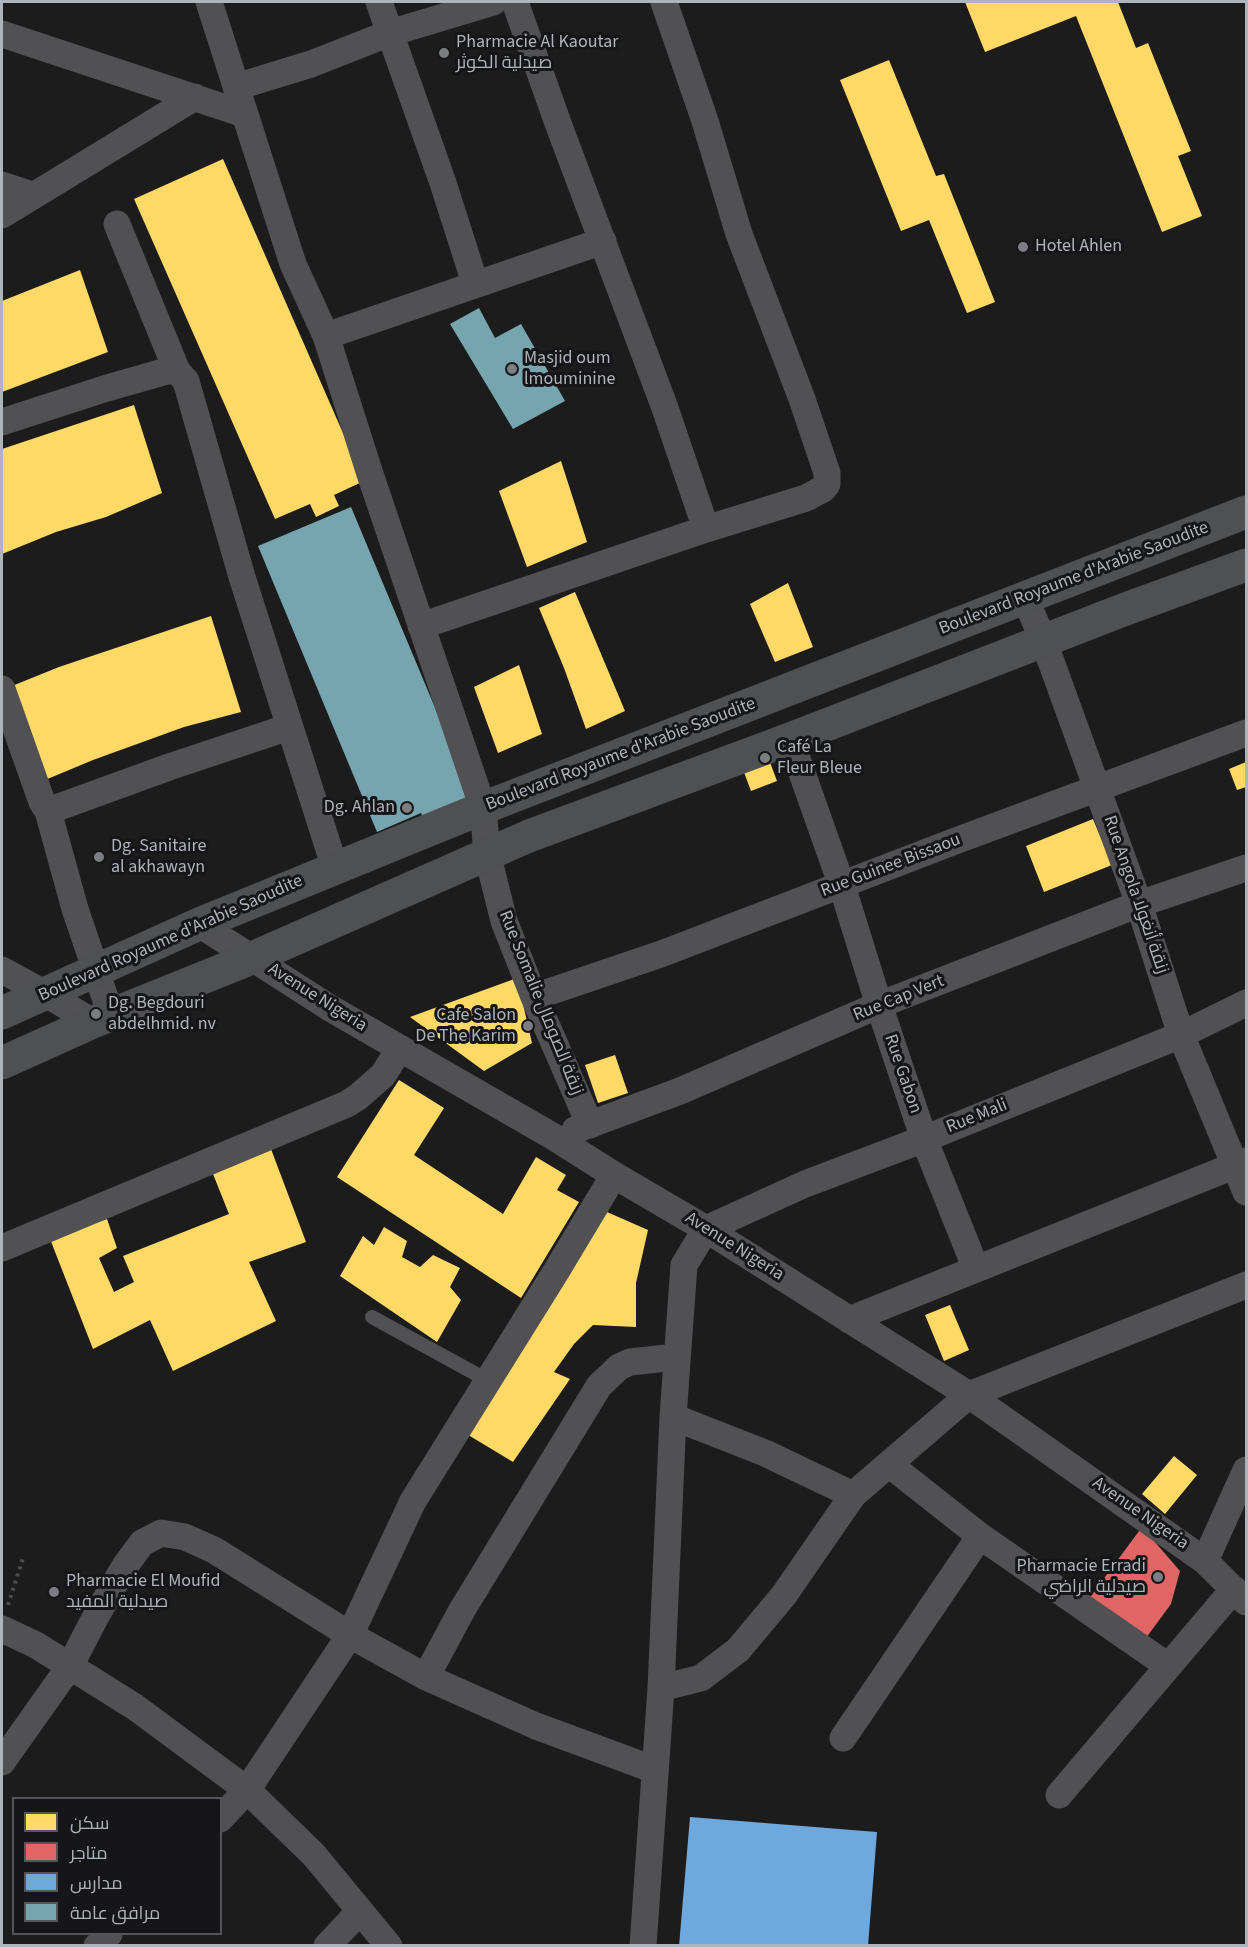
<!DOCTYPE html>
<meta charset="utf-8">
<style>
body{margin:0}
#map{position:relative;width:1248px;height:1947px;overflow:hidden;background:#1c1c1c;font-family:"Source Sans 3",Cairo,sans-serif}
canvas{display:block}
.frame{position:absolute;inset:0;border:3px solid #afb3bb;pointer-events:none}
.legend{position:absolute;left:12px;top:1797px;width:210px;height:138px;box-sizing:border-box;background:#161618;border:2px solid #535559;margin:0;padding:8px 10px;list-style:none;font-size:18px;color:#afb3bb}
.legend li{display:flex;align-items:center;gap:12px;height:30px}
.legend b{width:30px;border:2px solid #535559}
</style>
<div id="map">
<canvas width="1248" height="1947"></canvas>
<div class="frame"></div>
<ul class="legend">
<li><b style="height:16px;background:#ffd966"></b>سكن</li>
<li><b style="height:16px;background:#e06666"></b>متاجر</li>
<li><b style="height:16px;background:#6fa8dc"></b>مدارس</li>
<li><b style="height:16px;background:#76a5af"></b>مرافق عامة</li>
</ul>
</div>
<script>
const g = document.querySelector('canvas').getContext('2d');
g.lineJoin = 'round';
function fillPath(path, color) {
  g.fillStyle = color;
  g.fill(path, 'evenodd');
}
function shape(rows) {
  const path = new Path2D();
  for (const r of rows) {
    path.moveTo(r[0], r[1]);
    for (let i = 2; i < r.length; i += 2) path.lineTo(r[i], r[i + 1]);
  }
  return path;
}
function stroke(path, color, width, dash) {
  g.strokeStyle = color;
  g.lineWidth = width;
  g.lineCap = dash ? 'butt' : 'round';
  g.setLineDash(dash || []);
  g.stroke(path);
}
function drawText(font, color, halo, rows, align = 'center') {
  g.font = font + ' "Source Sans 3",Cairo,sans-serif';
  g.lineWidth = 6;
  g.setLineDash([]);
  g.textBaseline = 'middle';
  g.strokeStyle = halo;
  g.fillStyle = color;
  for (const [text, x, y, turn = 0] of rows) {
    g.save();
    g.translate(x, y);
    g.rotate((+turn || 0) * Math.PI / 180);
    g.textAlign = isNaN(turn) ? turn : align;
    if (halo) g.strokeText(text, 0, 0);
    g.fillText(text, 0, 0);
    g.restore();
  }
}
fillPath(shape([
 [965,2,1118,2,1136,48,1148,43,1191,151,1178,156,1202,216,1162,232,1076,16,985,52],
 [889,60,936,176,944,174,995,302,967,313,929,220,901,231,840,80],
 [223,159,364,481,334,495,339,506,316,517,310,504,275,519,134,199],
 [80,270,108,352,2,392,2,301],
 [134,405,162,493,106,517,56,532,2,554,2,449],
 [561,461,587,542,527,567,499,491],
 [788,583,813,647,775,662,750,604],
 [575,592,625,711,586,729,564,668,539,608],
 [211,616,241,712,184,727,93,760,45,780,12,686,59,667],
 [519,665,542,734,498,753,474,687],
 [768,757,777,781,751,791,742,767],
 [1246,762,1246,787,1237,790,1229,769],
 [1093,819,1112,865,1044,892,1026,846],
 [517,978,532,1043,484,1071,410,1017],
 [615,1055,628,1093,598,1103,585,1065],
 [399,1080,444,1108,414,1155,503,1214,536,1157,566,1175,557,1190,579,1202,521,1298,337,1177],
 [271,1149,306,1242,249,1262,276,1321,173,1371,150,1320,93,1349,50,1239,107,1219,117,1248,99,1258,114,1292,134,1282,123,1256,229,1214,211,1169],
 [607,1212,648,1230,636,1283,636,1327,593,1325,574,1344,554,1372,570,1379,513,1462,465,1433],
 [384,1227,407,1241,402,1257,420,1267,433,1255,460,1268,450,1287,461,1300,437,1342,340,1276,363,1236,374,1245],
 [950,1305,969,1350,944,1361,925,1315],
 [1174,1456,1197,1475,1165,1514,1142,1494]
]), '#ffd966');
fillPath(shape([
 [1142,1527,1180,1571,1171,1604,1143,1642,1088,1600]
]), '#e06666');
fillPath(shape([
 [690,1817,877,1832,868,1946,679,1946]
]), '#6fa8dc');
fillPath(shape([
 [479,308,495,338,521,324,565,401,513,429,450,324],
 [351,507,472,796,423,817,421,813,377,832,258,546]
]), '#76a5af');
stroke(shape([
 [8,1605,24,1555]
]), '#4c4d4f', 4, [3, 4.5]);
stroke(shape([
 [372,1317,487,1380]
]), '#515154', 14);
stroke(shape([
 [209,2,293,264,326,336,370,474,483,808,487,853,504,921,534,997,590,1125],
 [379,2,443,183,475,283],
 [515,2,559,126,665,408,706,529],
 [2,34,244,114],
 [236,87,311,64,390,33,493,2],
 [2,185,32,195],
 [2,215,195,97],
 [117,224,177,371,186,381,242,577,335,868],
 [326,336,603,241],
 [2,422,107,388,167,371,177,371],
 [1025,598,1044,642,1139,904,1181,1035,1246,1192],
 [421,626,706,529,806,498,823,489,827,484,827,473,802,399,739,234,705,121,664,2],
 [2,689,42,802,48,811,75,909,111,1015],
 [790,739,842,886,879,1005,924,1139,976,1269],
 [48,811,169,767,289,727],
 [199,924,330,1008,554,1137,614,1175,706,1229,969,1395,1205,1561,1246,1602],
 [2,970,46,994,93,1022],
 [534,997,661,954,958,840,1246,733],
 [575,1130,680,1091,879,1005,1139,904,1246,868],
 [2,1248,347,1104,358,1097,383,1075,400,1048],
 [849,1320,1246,1161],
 [673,1417,765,1453,853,1495],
 [890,1465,980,1536,1168,1666],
 [1205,1561,1246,1470],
 [2,1629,36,1645,135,1707,247,1790,314,1855,389,1946],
 [426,1677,462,1610,599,1386,619,1367,630,1362,676,1357],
 [661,1688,701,1678,738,1650,784,1595,853,1495,969,1395,1246,1285],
 [843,1738,980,1536],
 [2,1762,70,1666,96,1616,125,1566,142,1543,161,1533,185,1537,214,1550,350,1635,426,1677,536,1726,655,1770],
 [1059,1795,1234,1589],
 [220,1819,247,1790,350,1635,413,1501,557,1270,614,1175],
 [97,1946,109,1934],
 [327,1946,360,1911],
 [643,1946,661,1688,673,1417,684,1265,706,1229,805,1184,924,1139,1181,1035,1246,1003]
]), '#515154', 27);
stroke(shape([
 [2,1013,199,924,483,808,1246,512],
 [2,1063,93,1022,252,958,529,836,790,739,1123,610,1246,565]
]), '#4f5052', 33);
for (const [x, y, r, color] of [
 [444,53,6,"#7c7e83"],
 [1023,247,6,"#7c7e83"],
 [512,369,6,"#7c7e83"],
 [765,758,6,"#7c7e83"],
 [407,808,6,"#7c7e83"],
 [99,857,6,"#7c7e83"],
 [96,1014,6,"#7c7e83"],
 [528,1026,6,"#7c7e83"],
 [1158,1577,6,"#7c7e83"],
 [54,1592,6,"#7c7e83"]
]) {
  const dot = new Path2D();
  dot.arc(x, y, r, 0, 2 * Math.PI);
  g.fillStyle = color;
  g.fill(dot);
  stroke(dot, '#161618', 2);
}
drawText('18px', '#afb3bb', '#161618', [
 ["Pharmacie Al Kaoutar",456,43],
 ["صيدلية الكوثر",456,64],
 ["Hotel Ahlen",1035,247],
 ["Masjid oum",524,359],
 ["lmouminine",524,380],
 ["Café La",777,748],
 ["Fleur Bleue",777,769],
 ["Dg. Ahlan",395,808,"right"],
 ["Dg. Sanitaire",111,847],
 ["al akhawayn",111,868],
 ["Dg. Begdouri",108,1004],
 ["abdelhmid. nv",108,1025],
 ["Cafe Salon",516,1016,"right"],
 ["De The Karim",516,1037,"right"],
 ["Pharmacie Erradi",1146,1567,"right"],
 ["صيدلية الراضي",1146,1588,"right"],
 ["Pharmacie El Moufid",66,1582],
 ["صيدلية المفيد",66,1603]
], 'left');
drawText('18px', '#afb3bb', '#161618', [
 ["Boulevard Royaume d'Arabie Saoudite",1074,579,-21],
 ["Boulevard Royaume d'Arabie Saoudite",621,755,-21],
 ["Rue Guinee Bissaou",891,866,-21],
 ["Rue Angola زنقة أنغولا",1135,895,71],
 ["Boulevard Royaume d'Arabie Saoudite",171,939,-24],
 ["Avenue Nigeria",317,998,32],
 ["Rue Cap Vert",899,999,-22],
 ["Rue Somalie زنقة الصومال",540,1003,68],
 ["Rue Gabon",902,1074,71],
 ["Rue Mali",977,1117,-22],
 ["Avenue Nigeria",734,1247,32],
 ["Avenue Nigeria",1140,1514,35]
]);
</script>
